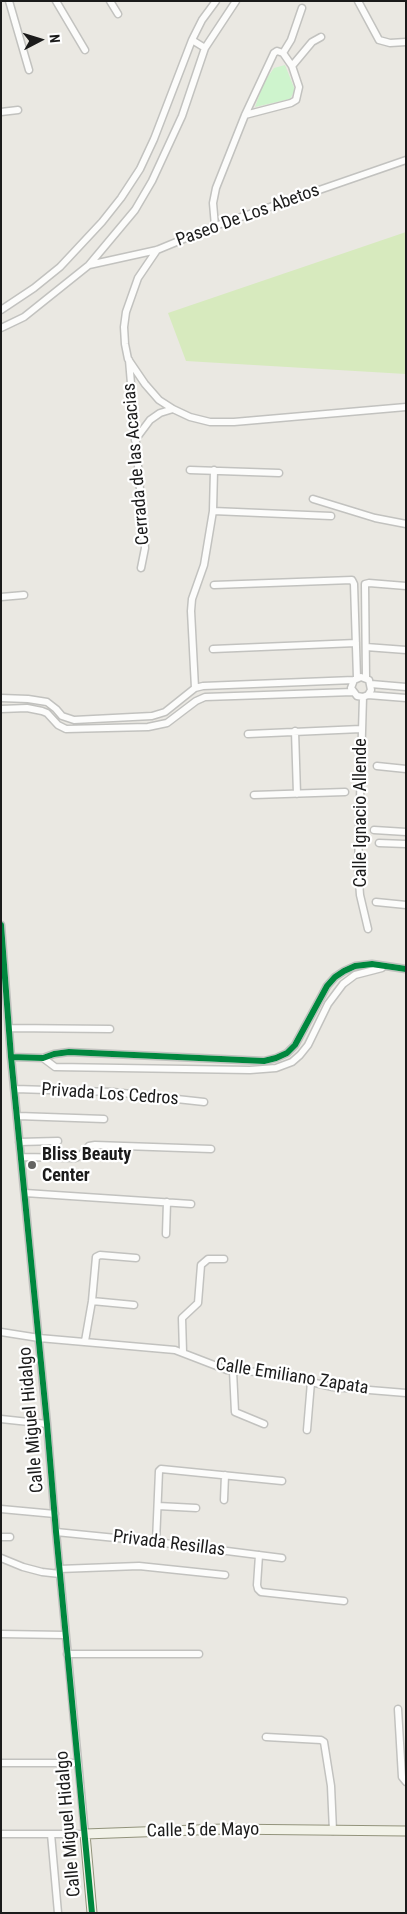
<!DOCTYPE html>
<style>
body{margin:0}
#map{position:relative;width:407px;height:1914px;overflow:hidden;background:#eae8e2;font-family:"Roboto Condensed",sans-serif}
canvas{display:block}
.frame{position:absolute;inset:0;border:2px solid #1b1b1b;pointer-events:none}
.north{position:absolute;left:15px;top:15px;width:50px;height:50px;-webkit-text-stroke:4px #fff;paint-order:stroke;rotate:85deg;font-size:14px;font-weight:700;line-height:20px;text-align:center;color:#1b1b1b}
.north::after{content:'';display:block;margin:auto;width:18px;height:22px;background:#1b1b1b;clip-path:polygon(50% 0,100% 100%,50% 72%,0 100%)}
</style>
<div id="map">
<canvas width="407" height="1914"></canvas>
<div class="frame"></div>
<div class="north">N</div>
</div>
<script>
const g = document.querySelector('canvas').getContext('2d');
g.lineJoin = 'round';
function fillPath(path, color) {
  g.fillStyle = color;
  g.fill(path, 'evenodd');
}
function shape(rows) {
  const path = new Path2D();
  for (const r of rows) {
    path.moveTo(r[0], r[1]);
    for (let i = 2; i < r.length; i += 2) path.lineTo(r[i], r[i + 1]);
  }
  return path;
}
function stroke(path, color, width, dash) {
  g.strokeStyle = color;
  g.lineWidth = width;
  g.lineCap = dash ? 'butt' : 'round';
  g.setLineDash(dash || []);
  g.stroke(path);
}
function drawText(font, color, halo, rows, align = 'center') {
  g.font = font + ' "Roboto Condensed",sans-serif';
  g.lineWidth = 4.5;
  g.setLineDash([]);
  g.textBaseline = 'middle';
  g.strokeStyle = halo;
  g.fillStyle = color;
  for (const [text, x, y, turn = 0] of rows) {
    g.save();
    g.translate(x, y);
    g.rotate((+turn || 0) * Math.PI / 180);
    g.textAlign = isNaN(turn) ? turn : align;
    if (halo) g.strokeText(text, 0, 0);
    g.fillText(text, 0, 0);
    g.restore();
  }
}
fillPath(shape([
 [406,232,406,374,186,361,168,313]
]), '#d7eabe');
fillPath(shape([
 [285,65,295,90,290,99,255,107,264,82,274,68]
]), '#cef4cd');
const street = shape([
 [9,1,29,70],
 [56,1,85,50],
 [110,1,118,14],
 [358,1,379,40,390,43,406,42],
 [192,40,205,48],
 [283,53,291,40,302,8],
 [292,66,312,42,321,37],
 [1,112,18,110],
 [245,115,291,103,296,100,299,87,292,66,283,53],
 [215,226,213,203,216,188,245,115,274,53,277,51,283,53],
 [157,250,138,278,126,312,124,327,125,344,128,359,145,384,159,400,173,409,190,417,210,422,234,422,406,407],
 [89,265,157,250,215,226,406,160],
 [1,310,34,288,60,267,102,222,121,198,140,169,154,139,192,40,202,20,216,1],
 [1,328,24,317,89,265,135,210,152,181,182,116,205,48,236,1],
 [129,360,145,548,141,568],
 [135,440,150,420,160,413,173,409],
 [190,470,279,473],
 [313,499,375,518,406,524],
 [213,511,331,516],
 [214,585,352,580,354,584,357,678],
 [1,597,24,595],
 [366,647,406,650],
 [213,649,356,643],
 [366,678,365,584,369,583,406,586],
 [371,684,406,687],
 [195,688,191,611,192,599,204,565,213,511,214,470],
 [368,695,371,690,369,680,361,677,354,680,351,688,357,696,363,697,368,695,406,698],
 [363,697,358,868,360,895,368,929],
 [1,698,28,699,47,702,56,709,62,716,74,720,152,716,165,712,195,688,203,686,354,680],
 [1,709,27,708,42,711,47,713,58,725,66,729,148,727,167,723,196,701,205,697,353,692],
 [295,731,297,794],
 [248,734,361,729],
 [377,766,406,769],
 [254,795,345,792],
 [374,830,406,832],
 [379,843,406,844],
 [376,902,406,905],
 [1,925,11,1057,47,1424,56,1532,85,1834,1,1834],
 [9,1028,110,1029],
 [11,1057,43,1058,54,1054,69,1052,264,1061,276,1058,287,1053,295,1045,327,986,335,977,344,971,355,966,372,964,406,969],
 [43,1058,55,1067,250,1070,276,1068,292,1062,300,1055,308,1045,328,1004,343,984,355,975,382,968],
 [15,1089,113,1092,204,1102],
 [18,1116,104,1119],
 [19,1142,58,1141],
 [21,1157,75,1158,80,1156,89,1146,95,1145,211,1149],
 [25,1193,191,1204],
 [166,1234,167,1202],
 [92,1301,134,1305],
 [1,1332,39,1338,175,1350,227,1370,286,1374,311,1382,333,1387,406,1393],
 [85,1341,92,1301,96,1257,100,1255,136,1258],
 [183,1352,182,1318,198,1303,201,1265,208,1259,224,1259],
 [233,1371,235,1412,264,1424],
 [1,1419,47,1424],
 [307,1430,311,1382],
 [224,1500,225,1475],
 [158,1506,196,1508],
 [1,1509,55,1514],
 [56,1532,156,1542,282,1558],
 [1,1537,10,1537],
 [156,1542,159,1471,161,1469,282,1481],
 [259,1555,257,1585,258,1589,261,1592,344,1601],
 [1,1558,23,1567,42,1572,60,1574],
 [59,1569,139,1566,225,1575],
 [1,1634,65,1635],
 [67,1654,199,1654],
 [398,1709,402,1777,406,1782],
 [266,1737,321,1740,324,1742,331,1786,333,1831],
 [1,1763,78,1763],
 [51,1834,58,1913]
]);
const secondary = shape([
 [92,1913,85,1834,223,1829,406,1831]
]);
stroke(street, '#c2c2bf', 9);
stroke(secondary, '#92937b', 11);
stroke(street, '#fcfcfb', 6);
stroke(secondary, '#f2f2e8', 9);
stroke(shape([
 [1,925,11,1057,47,1424,56,1532,92,1913],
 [11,1057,43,1058,54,1054,69,1052,264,1061,276,1058,287,1053,295,1045,327,986,335,977,344,971,355,966,372,964,406,969]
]), '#00873e', 6);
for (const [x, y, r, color] of [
 [32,1165,5,"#636361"]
]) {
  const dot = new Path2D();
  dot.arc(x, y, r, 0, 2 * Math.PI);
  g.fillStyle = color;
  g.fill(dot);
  stroke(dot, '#fff', 2);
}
drawText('18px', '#1b1b1b', '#fff', [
 ["Paseo De Los Abetos",248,216,-20],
 ["Cerrada de las Acacias",137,464,-95],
 ["Calle Ignacio Allende",361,813,-90],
 ["Privada Los Cedros",110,1095,4],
 ["Calle Emiliano Zapata",292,1377,9],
 ["Calle Miguel Hidalgo",32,1420,-95],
 ["Privada Resillas",169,1544,7],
 ["Calle Miguel Hidalgo",69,1824,-95],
 ["Calle 5 de Mayo",203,1831,-1]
]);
drawText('bold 18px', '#1b1b1b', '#fff', [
 ["Bliss Beauty",42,1155],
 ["Center",42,1176]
], 'left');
</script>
